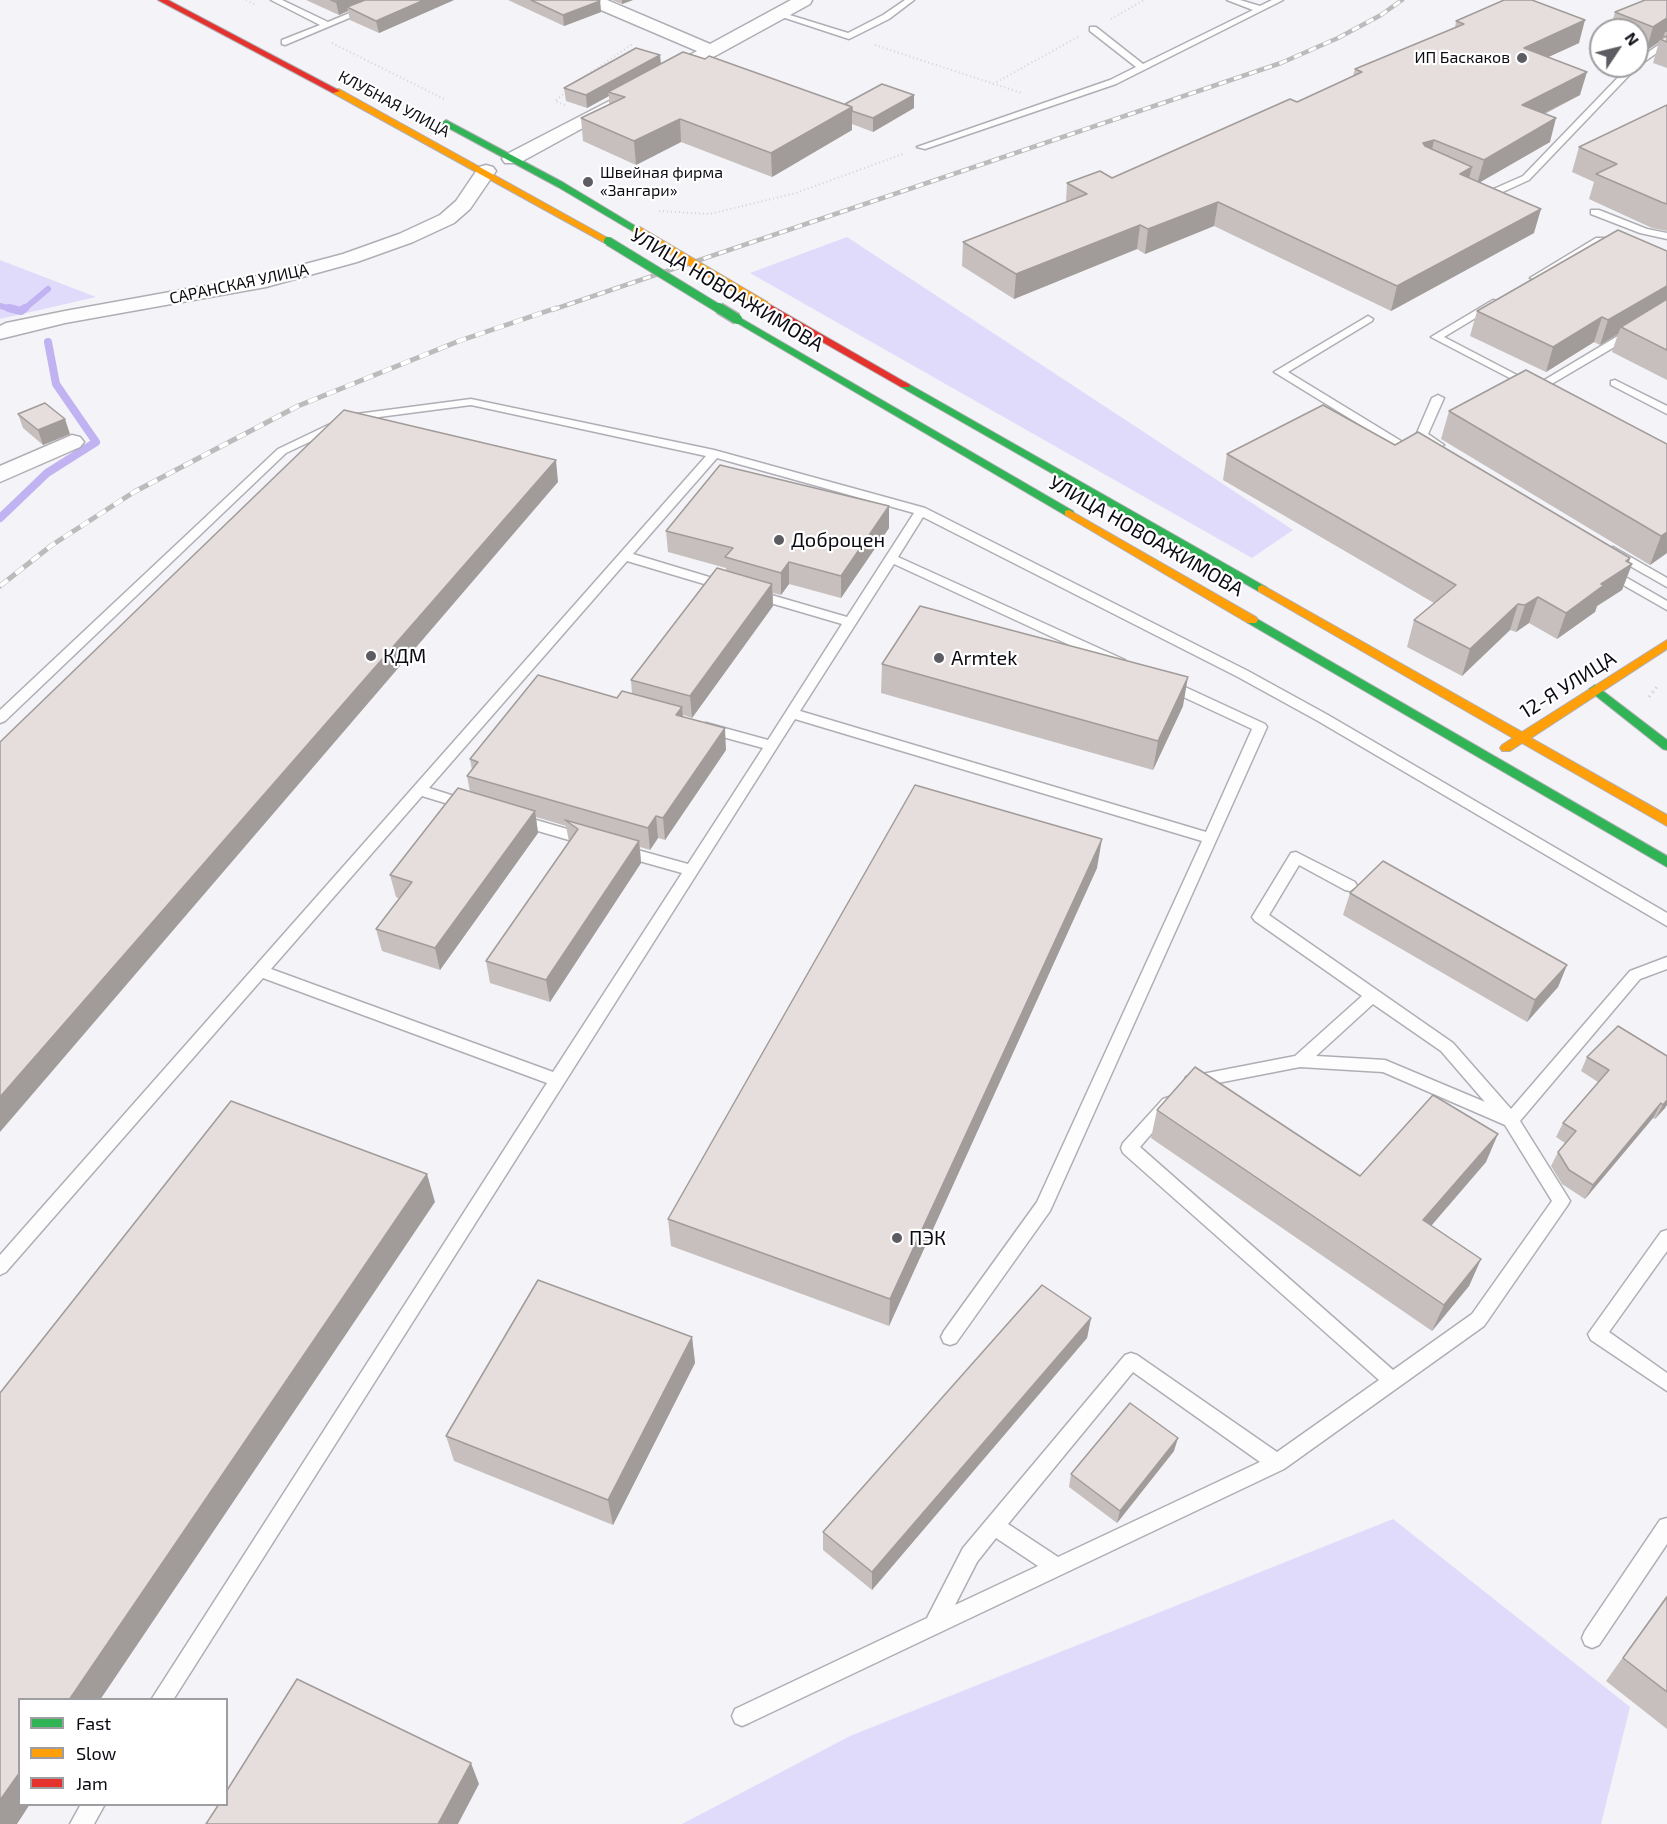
<!DOCTYPE html>
<meta charset="utf-8">
<style>
body{margin:0}
#map{position:relative;width:1667px;height:1824px;overflow:hidden;background:#f3f3f8;font-family:"Exo 2",sans-serif}
canvas{display:block}
.legend{position:absolute;left:18px;top:1698px;width:210px;height:108px;box-sizing:border-box;background:#fff;border:2px solid #9e9da0;margin:0;padding:8px 10px;list-style:none;font-size:18px;color:#0c0a12}
.legend li{display:flex;align-items:center;gap:12px;height:30px}
.legend b{width:30px;border:2px solid #9e9da0}
.north{position:absolute;left:1589px;top:18px;width:60px;height:60px;box-sizing:border-box;background:#fff;border:2px solid #9e9da0;border-radius:50%;rotate:55deg;font-size:16px;font-weight:700;line-height:24px;text-align:center;color:#0c0a12}
.north::after{content:'';display:block;margin:auto;width:21px;height:27px;background:#5d5c62;clip-path:polygon(50% 0,100% 100%,50% 72%,0 100%)}
</style>
<div id="map">
<canvas width="1667" height="1824"></canvas>
<ul class="legend">
<li><b style="height:8px;background:#30b455"></b>Fast</li>
<li><b style="height:8px;background:#ff9f0a"></b>Slow</li>
<li><b style="height:8px;background:#e5322d"></b>Jam</li>
</ul>
<div class="north">N</div>
</div>
<script>
const g = document.querySelector('canvas').getContext('2d');
g.lineJoin = 'round';
function fillPath(path, color) {
  g.fillStyle = color;
  g.fill(path, 'evenodd');
}
function shape(rows) {
  const path = new Path2D();
  for (const r of rows) {
    path.moveTo(r[0], r[1]);
    for (let i = 2; i < r.length; i += 2) path.lineTo(r[i], r[i + 1]);
  }
  return path;
}
function stroke(path, color, width, dash) {
  g.strokeStyle = color;
  g.lineWidth = width;
  g.lineCap = dash ? 'butt' : 'round';
  g.setLineDash(dash || []);
  g.stroke(path);
}
function drawText(font, color, halo, rows, align = 'center') {
  g.font = font + ' "Exo 2",sans-serif';
  g.lineWidth = 4.5;
  g.setLineDash([]);
  g.textBaseline = 'middle';
  g.strokeStyle = halo;
  g.fillStyle = color;
  for (const [text, x, y, turn = 0] of rows) {
    g.save();
    g.translate(x, y);
    g.rotate((+turn || 0) * Math.PI / 180);
    g.textAlign = isNaN(turn) ? turn : align;
    if (halo) g.strokeText(text, 0, 0);
    g.fillText(text, 0, 0);
    g.restore();
  }
}
fillPath(shape([
 [847,237,1293,530,1252,558,750,273],
 [0,260,96,297,0,319],
 [1393,1519,1630,1707,1601,1824,682,1824,850,1736]
]), '#e1dbfb');
stroke(shape([
 [0,306,15,310],
 [23,310,48,289]
]), '#c1b2f2', 6);
stroke(shape([
 [9,308,21,311,25,308],
 [0,518,47,473,96,442,56,384,48,342]
]), '#c1b2f2', 8);
const lane = shape([
 [271,0,282,0,328,22,381,0,392,0,285,45,282,44,282,40,320,25,271,0],
 [905,0,914,0,889,19,849,39,773,14,780,12,848,33,883,15,905,0],
 [1227,0,1240,0,1260,6,1272,0,1283,0,1116,84,925,149,917,147,1110,80,1136,67,1090,31,1090,27,1096,27,1143,64,1253,10,1227,0],
 [1667,39,1667,46,1638,66,1529,180,1492,197,1479,194,1479,190,1489,191,1523,176,1629,66,1637,66,1637,60,1667,39],
 [1591,210,1599,210,1647,229,1667,233,1667,239,1640,233,1591,214,1591,210],
 [1596,238,1604,238,1623,248,1618,251,1600,244,1539,280,1530,278,1596,238],
 [1493,300,1497,301,1497,305,1444,337,1536,385,1663,309,1667,308,1667,316,1538,392,1534,391,1533,388,1527,387,1431,337,1493,300],
 [1368,316,1373,319,1372,321,1288,372,1419,452,1419,456,1411,456,1274,372,1368,316],
 [1615,380,1667,406,1667,414,1611,385,1611,381,1615,380],
 [1438,395,1444,398,1428,434,1444,445,1438,448,1416,435,1432,398,1438,395],
 [471,399,714,450,925,508,1248,671,1328,715,1667,913,1667,926,1318,721,1238,677,923,517,898,557,1125,660,1127,663,1125,666,1115,666,894,564,800,711,1206,832,1252,729,1162,687,1160,684,1167,680,1172,681,1265,724,1267,727,1050,1211,956,1343,950,1345,944,1343,941,1337,944,1331,1037,1202,1202,841,795,719,173,1700,151,1700,547,1083,263,978,6,1272,0,1275,0,1255,706,456,471,405,356,420,286,453,5,721,0,723,0,710,278,449,349,415,471,399],
 [717,458,914,513,847,617,754,590,748,594,750,597,842,624,768,740,706,723,701,725,699,728,701,731,763,748,688,864,623,846,618,847,616,851,618,855,682,873,553,1072,271,969,422,796,468,810,473,808,475,805,473,802,429,788,627,561,721,589,729,589,731,586,729,583,633,554,717,458],
 [1613,547,1667,578,1667,587,1609,554,1607,551,1613,547],
 [1608,567,1667,601,1667,610,1604,574,1602,571,1604,568,1608,567],
 [519,815,591,836,593,840,586,845,514,824,512,820,519,815],
 [1296,852,1355,882,1357,886,1350,891,1345,890,1299,865,1269,915,1453,1043,1511,1109,1630,971,1667,957,1667,969,1640,979,1520,1121,1567,1196,1570,1201,1567,1206,1484,1326,1284,1469,749,1723,742,1726,735,1723,732,1716,735,1709,927,1618,963,1548,1125,1355,1131,1353,1137,1355,1277,1452,1379,1380,1123,1153,1121,1148,1123,1143,1163,1099,1169,1097,1175,1099,1177,1104,1140,1147,1393,1370,1472,1314,1552,1201,1505,1125,1383,1072,1300,1067,1192,1088,1186,1087,1184,1082,1186,1077,1192,1076,1295,1056,1362,996,1255,921,1252,917,1291,853,1296,852],
 [1373,1004,1441,1051,1485,1102,1385,1060,1316,1056,1373,1004],
 [1133,1372,1260,1462,1058,1557,1008,1524,1133,1372],
 [996,1538,1038,1566,955,1605,977,1562,996,1538],
 [1667,1230,1667,1251,1609,1332,1667,1373,1667,1391,1591,1340,1588,1334,1661,1232,1667,1230],
 [1667,1518,1667,1544,1599,1645,1592,1648,1585,1645,1582,1638,1585,1631,1660,1520,1667,1518],
 [81,1804,105,1804,94,1824,70,1824,81,1804]
]);
const street = shape([
 [585,0,607,0,710,44,791,0,812,0,810,4,717,55,664,81,658,80,655,76,658,72,697,51,587,4,585,0],
 [617,97,623,98,626,102,623,106,519,163,505,163,502,159,505,155,617,97],
 [486,165,493,167,496,171,470,209,454,223,413,242,357,262,266,287,65,323,0,339,0,326,6,323,65,311,264,275,343,254,399,234,440,215,456,201,479,167,486,165],
 [72,435,80,437,84,442,80,447,0,482,0,466,72,435]
]);
const fast = shape([
 [446,120,564,183,642,230,634,232,558,187,443,125,442,123,446,120],
 [737,316,1073,511,1074,513,1069,516,1065,515,734,321,732,319,737,316],
 [905,382,1266,587,1268,589,1266,591,1258,591,901,387,900,385,905,382],
 [1252,616,1667,856,1667,867,1248,623,1246,620,1252,616],
 [1595,685,1667,740,1667,750,1663,749,1591,692,1589,689,1595,685]
]);
const slow = shape([
 [333,89,339,89,613,241,605,243,333,93,333,89],
 [1069,510,1256,617,1258,620,1256,623,1248,623,1065,515,1065,511,1069,510],
 [1262,585,1522,732,1667,640,1667,649,1531,738,1667,815,1667,826,1522,743,1510,751,1502,751,1500,748,1502,745,1513,738,1258,591,1258,587,1262,585]
]);
const jam = shape([
 [158,0,168,0,340,91,333,93,158,0],
 [763,304,769,304,910,385,909,387,901,387,763,308,763,304]
]);
stroke(lane, '#afaeb4', 3);
stroke(street, '#afaeb4', 3);
stroke(fast, '#afaeb4', 2);
stroke(slow, '#afaeb4', 2);
stroke(jam, '#afaeb4', 2);
stroke(shape([
 [246,0,256,5],
 [1111,19,1144,0],
 [332,43,446,100],
 [875,45,1022,93],
 [581,79,634,43],
 [993,84,1078,37],
 [565,105,555,101,568,90],
 [659,211,710,214,796,193,903,154]
]), '#d4d3d5', 2, [1, 3]);
stroke(shape([
 [1649,697,1659,684]
]), '#d4d3d5', 3, [1.5, 4]);
fillPath(lane, '#fdfdfe');
fillPath(street, '#fdfdfe');
fillPath(fast, '#30b455');
fillPath(slow, '#ff9f0a');
fillPath(jam, '#e5322d');
const railFar1 = shape([
 [552,310,1281,63,1338,38,1381,15,1402,0]
]);
const rail = shape([
 [0,586,52,545,134,492,298,406,459,341,556,308]
]);
stroke(railFar1, '#bbbbbc', 4.5);
stroke(rail, '#bbbbbc', 5);
stroke(railFar1, '#fff', 3, [8]);
stroke(rail, '#fff', 4, [10]);
const fastBridgeFar1 = shape([
 [608,241,721,310]
]);
const fastBridge = shape([
 [719,308,737,319]
]);
const slowBridge = shape([
 [637,230,766,306]
]);
stroke(fastBridgeFar1, '#afaeb4', 10, []);
stroke(fastBridge, '#afaeb4', 13, []);
stroke(slowBridge, '#afaeb4', 10, []);
stroke(fastBridgeFar1, '#30b455', 8);
stroke(fastBridge, '#30b455', 10);
stroke(slowBridge, '#ff9f0a', 8);
fillPath(shape([
 [306,0,454,0,379,33,350,20,348,11,339,15],
 [508,0,597,0,600,1,601,12,564,26],
 [612,0,633,0,622,4],
 [1667,0,1667,68,1653,63,1659,42,1646,51,1637,47,1637,30,1610,30,1615,12],
 [1456,21,1579,43,1548,57,1580,95,1545,114,1550,142,1480,182,1534,233,1391,311,1214,226,1145,254,1137,249,1014,299,962,266,963,242,1066,202,1067,183,1112,178,1297,102,1353,76,1355,69,1455,28],
 [660,55,661,64,845,104,914,95,914,108,873,132,852,124,852,130,772,177,681,142,636,165,583,141,581,118,609,105,609,96,587,108,566,101,564,88],
 [1667,105,1667,231,1652,228,1589,199,1594,182,1572,172,1579,147],
 [1667,251,1667,380,1612,352,1618,334,1600,345,1594,342,1546,372,1470,336,1477,311],
 [1449,411,1667,444,1667,553,1650,565,1441,439],
 [18,414,70,434,43,445,23,428],
 [1395,445,1630,558,1629,562,1632,564,1622,590,1597,606,1595,612,1557,639,1529,623,1516,632,1510,630,1462,676,1407,647,1414,620,1434,603,1223,480,1227,454],
 [889,528,841,598,789,584,781,595,773,593,773,606,692,718,683,715,683,716,726,750,665,840,658,838,650,850,640,847,641,863,550,1002,490,983,486,961,569,842,566,826,536,817,538,833,440,970,382,951,376,929,400,899,396,897,390,875,470,792,467,776,472,770,470,759,617,698,632,694,631,680,726,571,726,568,668,552,666,531],
 [882,664,1183,706,1153,770,881,693],
 [1097,868,889,1326,671,1246,668,1219],
 [1350,893,1567,965,1558,987,1527,1022,1343,915],
 [1618,1026,1665,1108,1655,1119,1653,1118,1585,1199,1562,1184,1551,1166,1558,1152,1565,1143,1556,1137,1563,1123,1598,1082,1581,1071,1587,1057],
 [1157,1110,1360,1176,1486,1162,1431,1226,1481,1259,1469,1286,1432,1331,1151,1138],
 [1091,1318,1087,1338,872,1590,823,1550,823,1532],
 [692,1337,695,1363,613,1525,454,1461,446,1436],
 [1174,1451,1117,1523,1069,1487,1071,1474],
 [1667,1595,1667,1729,1606,1681]
]), '#c6bfbd');
fillPath(shape([
 [342,0,375,0,347,7,348,11,339,15,336,2],
 [424,0,454,0,379,33,376,21],
 [622,0,633,0,622,4],
 [600,1,601,12,564,26,563,15],
 [1667,18,1667,32,1665,32,1662,40,1660,39,1659,42,1646,51,1653,27],
 [1585,20,1579,43,1518,71,1524,48],
 [660,55,661,68,608,92,609,96,587,108,586,95],
 [1587,72,1580,95,1515,128,1522,105],
 [914,95,914,108,873,132,873,118],
 [852,107,852,130,772,177,771,153],
 [1556,118,1550,142,1477,184,1484,160],
 [680,119,681,142,636,165,634,141],
 [1434,140,1429,164,1423,143],
 [1472,167,1466,190,1460,174],
 [1218,202,1214,226,1145,254,1148,229],
 [1541,209,1534,233,1391,311,1397,286],
 [1140,225,1137,249,1014,299,1016,274],
 [1667,286,1667,306,1621,327,1618,334,1600,345,1608,320],
 [1602,317,1594,342,1546,372,1553,347],
 [65,419,70,434,43,445,38,430],
 [556,460,558,482,0,1132,0,1097],
 [889,506,889,528,841,598,841,576],
 [1667,532,1667,553,1650,565,1661,536],
 [1630,558,1627,567,1632,564,1622,590,1597,606,1595,612,1557,639,1566,613],
 [789,562,789,584,781,595,781,573],
 [772,584,773,606,692,718,690,696],
 [1538,597,1529,623,1516,632,1525,605],
 [1518,604,1510,630,1462,676,1470,649],
 [1188,677,1183,706,1153,770,1158,741],
 [682,707,684,729,676,715],
 [725,728,726,750,665,840,663,818],
 [535,811,538,833,440,970,435,948],
 [656,816,658,838,650,850,648,828],
 [1102,839,1097,868,889,1326,890,1299],
 [639,841,641,863,550,1002,546,980],
 [1567,965,1558,987,1527,1022,1535,1000],
 [1667,1100,1667,1105,1665,1108,1655,1119,1663,1105],
 [1661,1103,1653,1118,1585,1199,1593,1185],
 [1498,1134,1486,1162,1412,1248,1423,1220],
 [427,1174,435,1202,100,1700,69,1700],
 [1481,1259,1469,1286,1432,1331,1444,1305],
 [1091,1318,1087,1338,872,1590,872,1572],
 [692,1337,695,1363,613,1525,608,1500],
 [1178,1438,1174,1451,1117,1523,1120,1511],
 [471,1763,479,1784,458,1824,438,1824],
 [20,1772,20,1804,30,1804,17,1824,0,1824,0,1800]
]), '#a19b9a');
const building = shape([
 [331,0,342,0,336,2,331,0],
 [365,0,424,0,376,21,347,7,365,0],
 [531,0,597,0,600,1,563,15,531,0],
 [1504,0,1532,0,1585,20,1524,48,1587,72,1522,105,1556,118,1484,160,1434,140,1423,143,1425,146,1472,167,1460,174,1541,209,1397,286,1218,202,1148,229,1140,225,1016,274,963,242,1087,194,1067,183,1100,171,1112,178,1290,99,1297,102,1362,72,1355,69,1464,24,1456,21,1504,0],
 [1645,0,1667,0,1667,18,1653,27,1615,12,1645,0],
 [1667,36,1667,42,1660,39,1667,36],
 [636,48,660,55,586,95,564,88,636,48],
 [683,52,705,59,709,56,852,107,771,153,680,119,634,141,581,118,625,97,608,92,683,52],
 [882,84,914,95,873,118,852,111,852,107,845,104,882,84],
 [1667,105,1667,204,1661,202,1596,174,1617,164,1579,147,1667,105],
 [1618,230,1667,251,1667,286,1608,320,1602,317,1553,347,1477,311,1618,230],
 [1667,299,1667,350,1621,327,1667,299],
 [1526,370,1667,444,1667,532,1661,536,1449,411,1526,370],
 [45,403,65,419,38,430,18,414,45,403],
 [1323,405,1395,445,1418,432,1630,558,1626,561,1632,564,1601,584,1604,585,1566,613,1538,597,1525,605,1518,604,1470,649,1414,620,1456,585,1227,454,1323,405],
 [344,410,556,460,0,1097,0,742,344,410],
 [720,465,889,506,841,576,789,562,781,573,725,557,733,548,666,531,720,465],
 [717,568,772,584,690,696,631,680,717,568],
 [920,606,1188,677,1158,741,882,664,920,606],
 [538,675,617,698,622,691,682,707,676,715,725,728,663,818,656,816,648,828,467,776,478,762,470,759,538,675],
 [915,785,1102,839,890,1299,668,1219,915,785],
 [458,788,535,811,435,948,376,929,412,882,390,875,458,788],
 [565,820,639,841,546,980,486,961,578,829,565,820],
 [1383,861,1567,965,1535,1000,1350,893,1383,861],
 [1618,1026,1667,1056,1667,1100,1663,1105,1661,1103,1593,1185,1569,1170,1558,1152,1576,1131,1563,1123,1609,1070,1587,1057,1618,1026],
 [1195,1067,1360,1176,1433,1095,1498,1134,1423,1220,1481,1259,1444,1305,1157,1110,1195,1067],
 [231,1101,427,1174,69,1700,20,1700,20,1772,0,1800,0,1393,231,1101],
 [538,1280,692,1337,608,1500,446,1436,538,1280],
 [1042,1285,1091,1318,872,1572,823,1532,1042,1285],
 [1130,1403,1178,1438,1120,1511,1071,1474,1130,1403],
 [1667,1597,1667,1692,1623,1658,1667,1597],
 [297,1679,471,1763,438,1824,206,1824,219,1804,226,1804,226,1792,297,1679]
]);
fillPath(building, '#e6dedc');
stroke(building, '#a19b9a', 1.5);
for (const [x, y, r, color] of [
 [1522,58,6,"#5d5c62"],
 [588,182,6,"#5d5c62"],
 [779,540,6,"#5d5c62"],
 [371,656,6,"#5d5c62"],
 [939,658,6,"#5d5c62"],
 [897,1238,6,"#5d5c62"]
]) {
  const dot = new Path2D();
  dot.arc(x, y, r, 0, 2 * Math.PI);
  g.fillStyle = color;
  g.fill(dot);
  stroke(dot, '#fff', 2);
}
drawText('16px', '#0c0a12', '#fff', [
 ["ИП Баскаков",1510,58],
 ["Швейная фирма",600,173,"left"],
 ["«Зангари»",600,191,"left"]
], 'right');
drawText('16px', '#0c0a12', '#fff', [
 ["КЛУБНАЯ УЛИЦА",394,104,28],
 ["САРАНСКАЯ УЛИЦА",239,284,-12]
]);
drawText('20px', '#0c0a12', '#fff', [
 ["УЛИЦА НОВОАЖИМОВА",727,290,31],
 ["УЛИЦА НОВОАЖИМОВА",1146,536,30],
 ["12-Я УЛИЦА",1568,685,-32]
]);
drawText('20px', '#0c0a12', '#fff', [
 ["Доброцен",791,540],
 ["КДМ",383,656],
 ["Armtek",951,658],
 ["ПЭК",909,1238]
], 'left');
</script>
